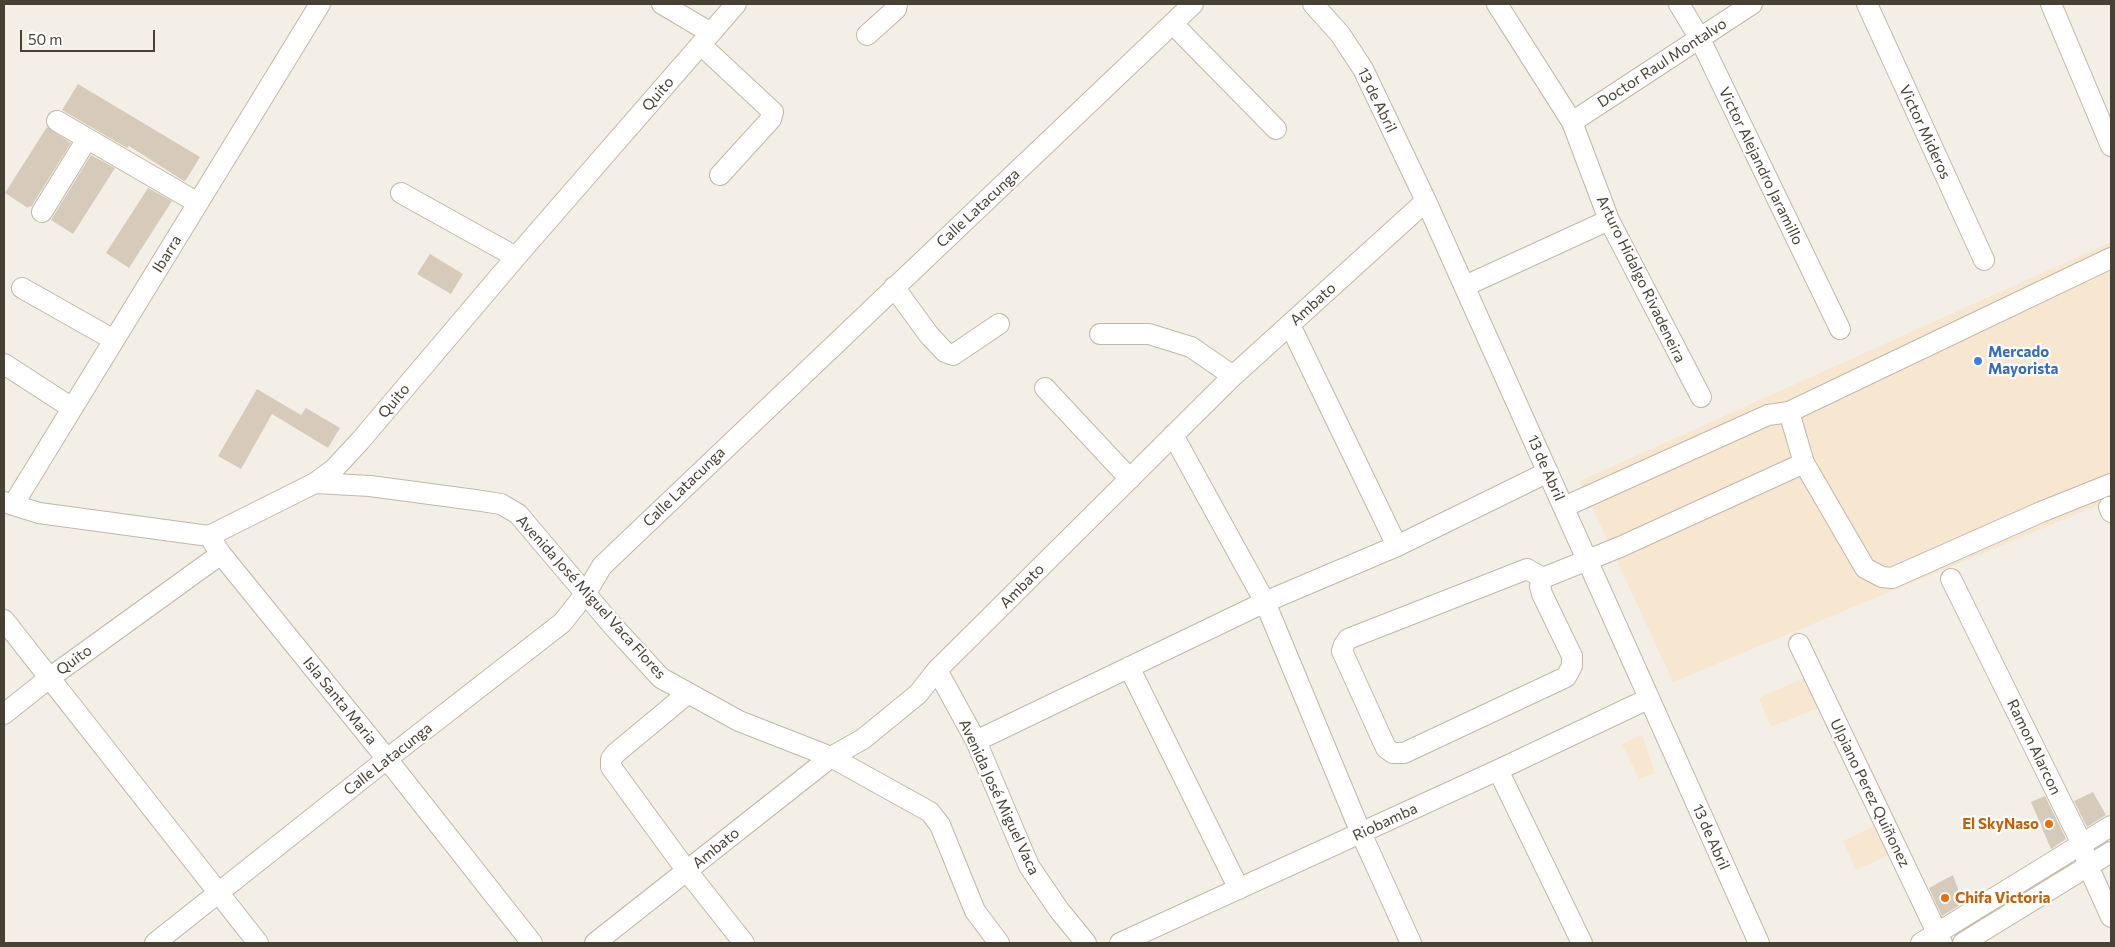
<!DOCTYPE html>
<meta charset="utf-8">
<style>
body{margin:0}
#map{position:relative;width:2115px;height:947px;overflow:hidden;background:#f4efe6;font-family:Commissioner,sans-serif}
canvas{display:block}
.frame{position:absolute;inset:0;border:5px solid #474035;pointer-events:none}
.scale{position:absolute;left:20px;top:30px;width:135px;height:22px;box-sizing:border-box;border:2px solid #474035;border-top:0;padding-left:6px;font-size:15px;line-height:18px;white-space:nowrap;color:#474035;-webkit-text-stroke:4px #fff;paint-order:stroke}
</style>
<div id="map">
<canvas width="2115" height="947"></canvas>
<div class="frame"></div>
<div class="scale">50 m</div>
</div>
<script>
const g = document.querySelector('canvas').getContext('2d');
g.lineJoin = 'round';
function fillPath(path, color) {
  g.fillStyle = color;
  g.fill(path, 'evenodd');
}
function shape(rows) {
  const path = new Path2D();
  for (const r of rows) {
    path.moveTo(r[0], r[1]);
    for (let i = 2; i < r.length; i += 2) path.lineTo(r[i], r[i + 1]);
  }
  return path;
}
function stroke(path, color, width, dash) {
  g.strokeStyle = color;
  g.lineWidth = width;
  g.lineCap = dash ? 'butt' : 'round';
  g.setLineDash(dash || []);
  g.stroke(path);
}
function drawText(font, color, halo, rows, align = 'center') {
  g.font = font + ' Commissioner,sans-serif';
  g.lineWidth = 4.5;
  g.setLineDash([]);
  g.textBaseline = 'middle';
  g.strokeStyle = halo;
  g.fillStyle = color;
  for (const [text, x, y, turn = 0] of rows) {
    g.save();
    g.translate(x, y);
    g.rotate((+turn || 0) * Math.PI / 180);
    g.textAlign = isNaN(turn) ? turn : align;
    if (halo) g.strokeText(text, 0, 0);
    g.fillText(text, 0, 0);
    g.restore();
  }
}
fillPath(shape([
 [2111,242,2111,500,1673,682,1580,481],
 [1813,674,1828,704,1771,727,1759,698],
 [1642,735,1655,773,1639,779,1622,744],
 [1876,825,1889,855,1856,870,1843,841]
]), '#f7e6d0');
fillPath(shape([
 [78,84,200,157,186,180,184,181,129,146,127,148,62,110],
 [47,127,71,143,31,207,29,206,28,208,5,193],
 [91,155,115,168,73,234,51,220],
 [148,188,172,201,129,268,106,253],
 [430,254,463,274,451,294,417,274],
 [257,389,301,415,306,408,340,428,328,448,272,414,241,469,218,456],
 [2093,792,2106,815,2087,827,2074,801],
 [2045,796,2066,839,2051,849,2031,802],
 [1953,875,1963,903,1942,916,1929,888]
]), '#d6cbbb');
const minor = shape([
 [662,4,711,33],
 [1313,4,1340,34,1363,69,1426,201,1759,943],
 [1497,4,1572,122,1609,220,1701,397],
 [1679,4,1700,39,1840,329],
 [1867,4,1984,260],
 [2051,4,2111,146],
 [1173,24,1276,129],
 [867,35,896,9,897,4],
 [701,45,773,112,771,119,720,175],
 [57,121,198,203],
 [1572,122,1752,4],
 [401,193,516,257],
 [42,212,87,139],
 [1465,286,1609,220],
 [894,287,929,335,945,352,953,355,999,324],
 [22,288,114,340],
 [1290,325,1397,546],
 [1100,334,1149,334,1191,347,1233,376],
 [4,364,72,408],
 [1045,388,1130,479],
 [1789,412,1804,463,1865,568,1882,577,1892,578,2041,512,2111,484],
 [1173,435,1265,602,1361,833,1411,943],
 [315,483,370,486,475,500,501,504,518,514,613,626,661,678,739,721,831,757,930,812,940,825,975,911,999,943],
 [4,502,39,513,209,536],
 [13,505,320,4],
 [1564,507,1768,415,1789,412,2111,258],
 [2109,507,2111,512],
 [209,536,315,483,334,469,360,441,516,257,736,4],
 [221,554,387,759,532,943],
 [1543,578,1527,569,1348,639,1344,645,1342,651,1386,748,1393,753,1404,753,1566,677,1572,666,1572,656,1542,594,1540,586,1543,578,1620,547,1804,463],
 [1951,579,2082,844,2088,866,2111,917],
 [4,620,258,943],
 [1799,644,1942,943],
 [1129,667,1239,889],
 [937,670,976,741,1029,866,1059,910,1086,943],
 [687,694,616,753,611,759,611,767,687,871,744,943],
 [4,714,48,679,221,554,213,542],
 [976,741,1265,602,1397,546,1548,472],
 [1498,770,1582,943],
 [155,943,387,759,562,623,586,593,602,566,1193,4],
 [595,943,831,757,863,739,918,694,937,670,1233,376,1426,201],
 [1120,943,1498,770,1648,699],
 [1921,943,2111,826],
 [1963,943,2111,852]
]);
stroke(minor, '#c0b7a8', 22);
stroke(minor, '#fff', 20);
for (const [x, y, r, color] of [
 [1978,361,5,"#3f7fe0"],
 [2049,824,5,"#e8710a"],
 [1945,898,5,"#e8710a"]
]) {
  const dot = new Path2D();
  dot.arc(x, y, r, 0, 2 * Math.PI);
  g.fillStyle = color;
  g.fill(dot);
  stroke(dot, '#fff', 2);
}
drawText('15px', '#474035', '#fff', [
 ["Doctor Raul Montalvo",1662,63,-33],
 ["Quito",658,94,-49],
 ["13 de Abril",1377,100,64],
 ["Victor Mideros",1925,132,65],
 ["Victor Alejandro Jaramillo",1761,166,64],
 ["Calle Latacunga",978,208,-43],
 ["Ibarra",167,254,-58],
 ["Arturo Hidalgo Rivadeneira",1641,279,64],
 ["Ambato",1313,304,-42],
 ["Quito",394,401,-50],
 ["13 de Abril",1546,468,66],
 ["Calle Latacunga",684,487,-44],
 ["Ambato",1022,586,-45],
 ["Avenida José Miguel Vaca Flores",591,597,48],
 ["Quito",74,660,-36],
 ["Isla Santa Maria",340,701,51],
 ["Ramon Alarcon",2034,747,64],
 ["Calle Latacunga",388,759,-38],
 ["Ulpiano Perez Quiñonez",1870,793,64],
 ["Avenida José Miguel Vaca",999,797,65],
 ["Riobamba",1385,822,-25],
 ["13 de Abril",1711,837,66],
 ["Ambato",716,848,-39]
]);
drawText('bold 15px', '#366cbe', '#fff', [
 ["Mercado",1988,352],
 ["Mayorista",1988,369]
], 'left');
drawText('bold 15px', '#c56008', '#fff', [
 ["El SkyNaso",2039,824],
 ["Chifa Victoria",1955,898,"left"]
], 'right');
</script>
